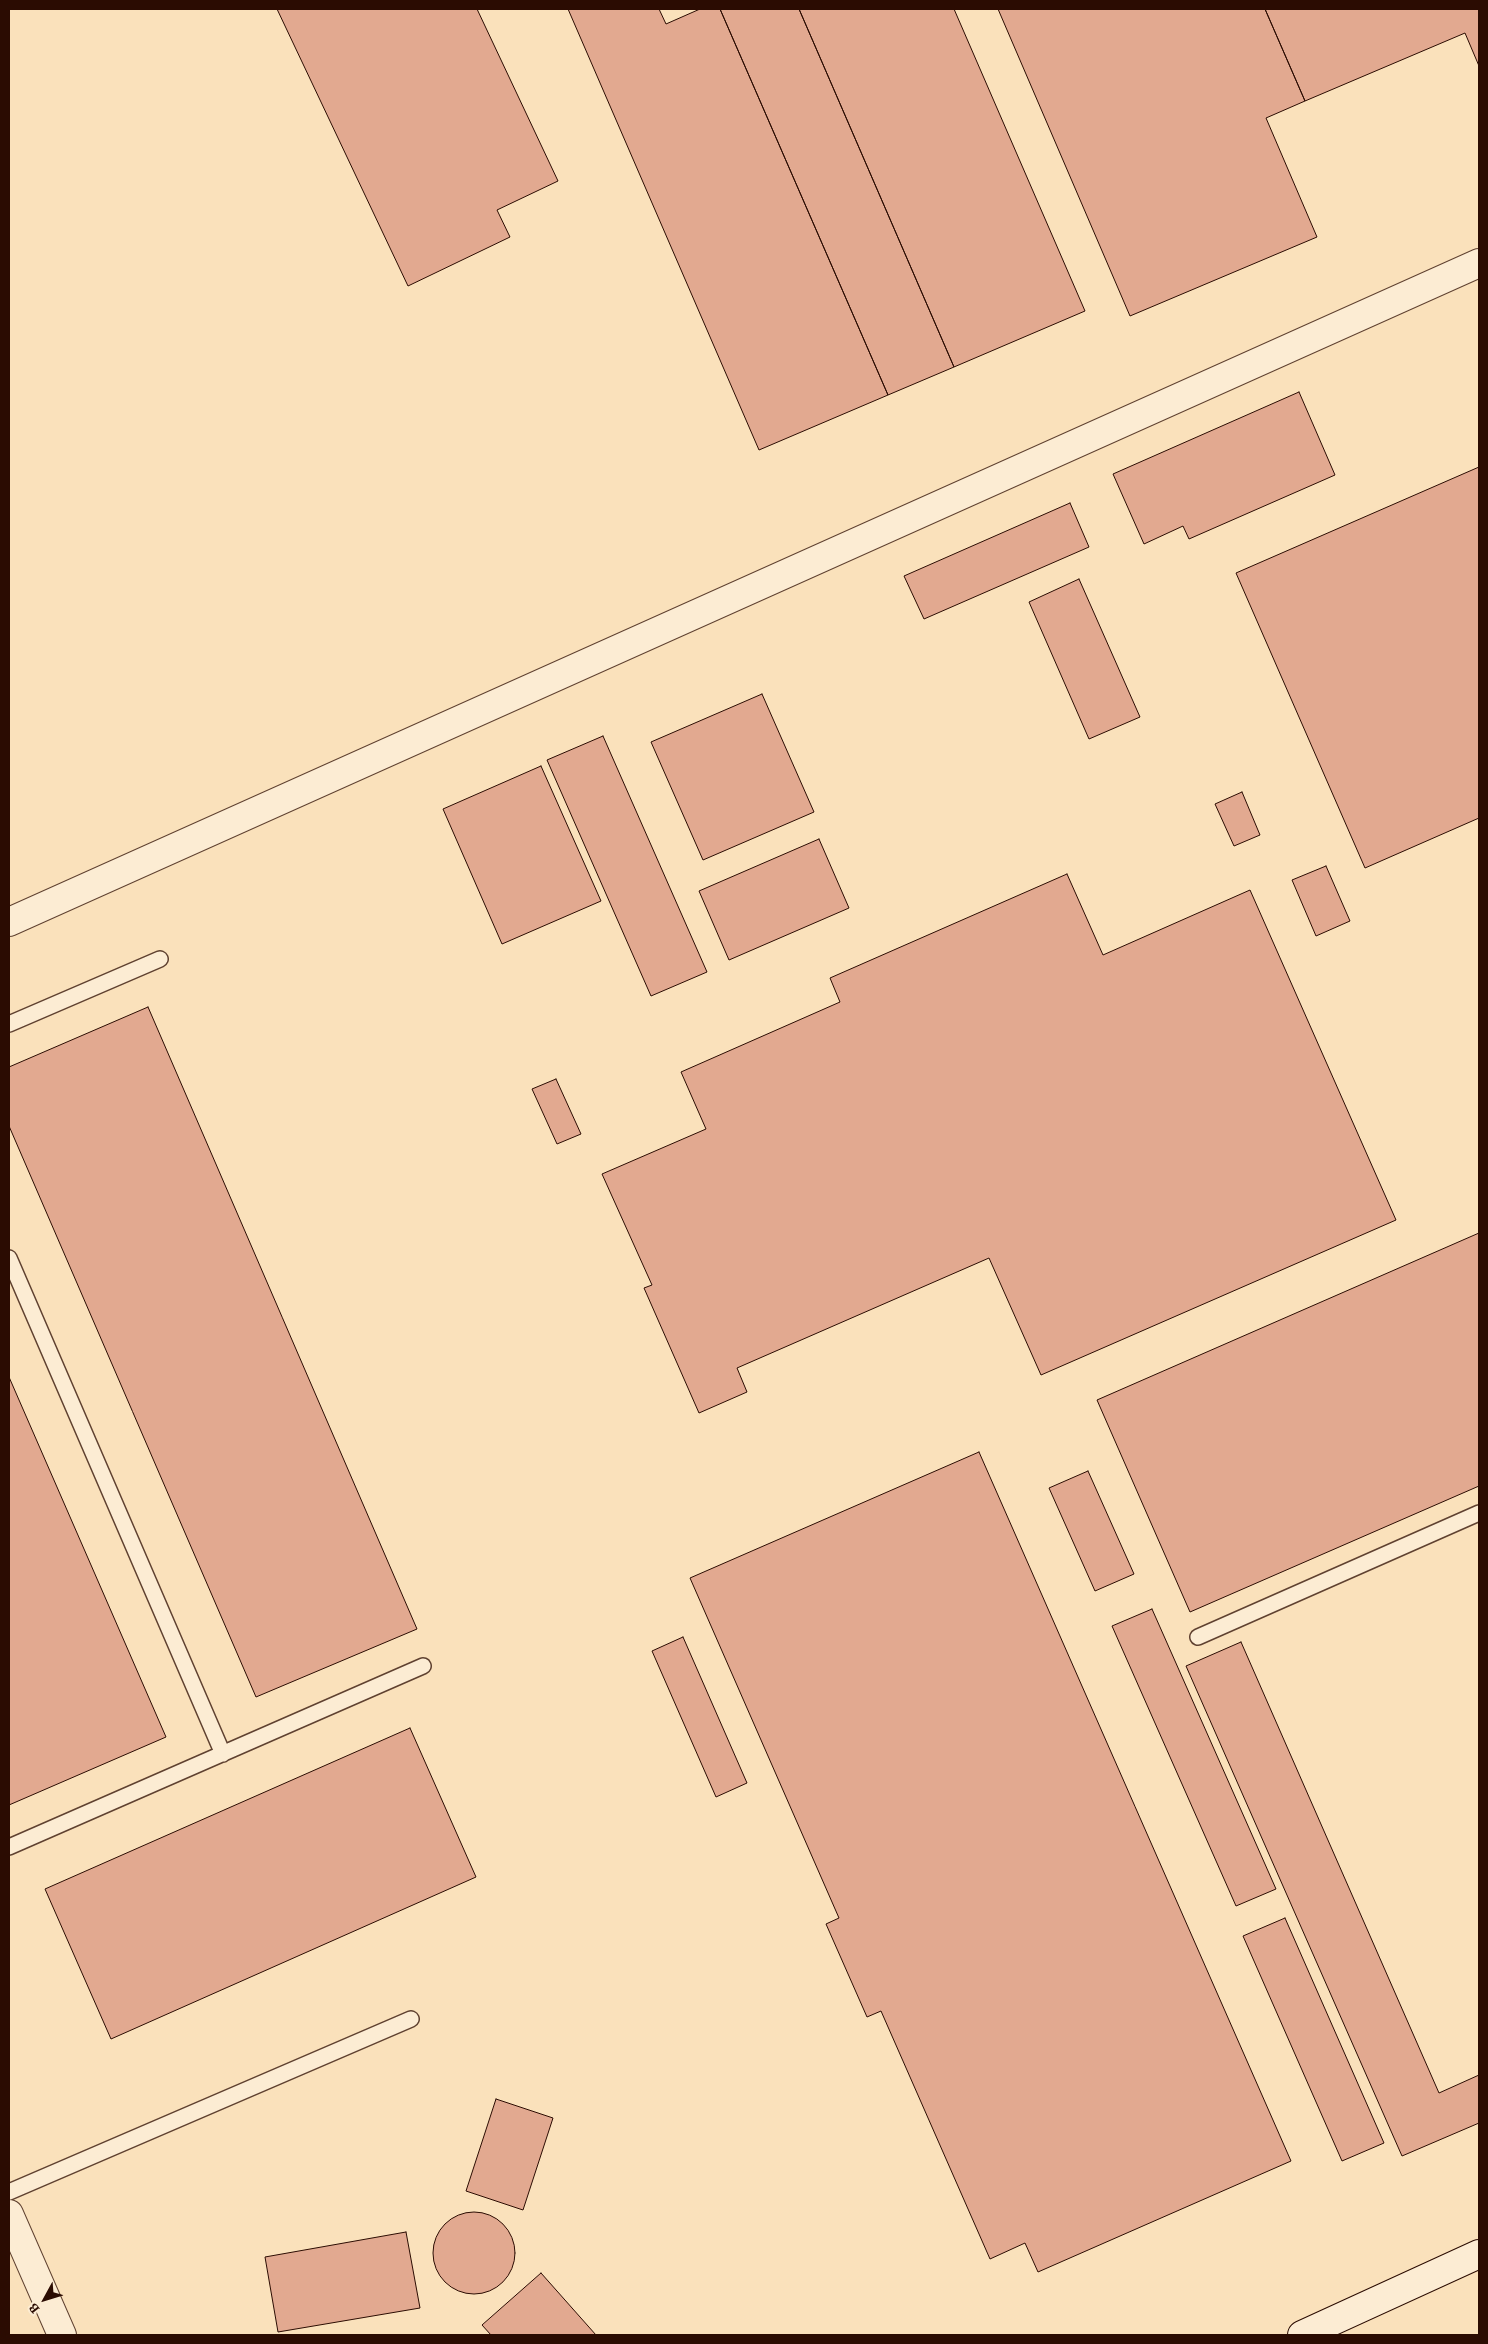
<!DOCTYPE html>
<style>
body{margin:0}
#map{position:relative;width:1488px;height:2344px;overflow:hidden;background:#fae1bb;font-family:"Gentium Book Plus",serif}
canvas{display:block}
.frame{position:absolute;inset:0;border:10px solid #2b0c02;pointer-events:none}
.north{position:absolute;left:20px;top:2274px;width:50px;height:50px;-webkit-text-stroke:4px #fcecd3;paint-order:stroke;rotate:231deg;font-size:14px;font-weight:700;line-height:20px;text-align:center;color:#2b0c02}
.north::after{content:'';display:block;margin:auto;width:18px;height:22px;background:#2b0c02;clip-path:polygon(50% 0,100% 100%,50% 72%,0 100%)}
</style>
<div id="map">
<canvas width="1488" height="2344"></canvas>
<div class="frame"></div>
<div class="north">B</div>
</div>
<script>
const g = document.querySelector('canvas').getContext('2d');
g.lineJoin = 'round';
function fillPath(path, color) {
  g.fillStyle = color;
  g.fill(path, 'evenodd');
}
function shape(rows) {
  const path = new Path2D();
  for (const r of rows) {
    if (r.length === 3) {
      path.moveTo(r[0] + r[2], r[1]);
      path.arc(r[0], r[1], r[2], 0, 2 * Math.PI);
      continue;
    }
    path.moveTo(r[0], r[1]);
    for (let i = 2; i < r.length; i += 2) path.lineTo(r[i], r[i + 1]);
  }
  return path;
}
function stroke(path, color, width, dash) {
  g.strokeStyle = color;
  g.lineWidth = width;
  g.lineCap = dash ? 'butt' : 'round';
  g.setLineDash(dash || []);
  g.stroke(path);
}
const building = shape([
 [277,9,477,9,558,181,497,210,510,237,408,286,277,9],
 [568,9,659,9,666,24,700,9,720,9,888,395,759,450,568,9],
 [720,9,799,9,954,367,888,395,720,9],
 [799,9,954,9,1085,311,954,367,799,9],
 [998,9,1265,9,1305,101,1266,118,1317,237,1130,316,998,9],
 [1265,9,1479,9,1479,66,1465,33,1305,101,1265,9],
 [1299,392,1335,475,1189,539,1183,526,1144,544,1113,474,1299,392],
 [1479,467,1479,818,1365,868,1236,573,1479,467],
 [1070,503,1089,547,924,619,904,576,1070,503],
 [1079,579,1140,717,1089,739,1029,602,1079,579],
 [762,694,814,812,703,860,651,742,762,694],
 [603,736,707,972,651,996,547,760,603,736],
 [541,766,601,901,502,944,443,809,541,766],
 [1242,792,1260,835,1234,846,1215,804,1242,792],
 [819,839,849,908,729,960,699,891,819,839],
 [1326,866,1350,921,1316,936,1292,880,1326,866],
 [1067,874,1103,955,1250,890,1396,1220,1041,1375,989,1258,737,1368,747,1392,699,1413,644,1288,652,1285,602,1174,706,1129,681,1072,840,1002,830,978,1067,874],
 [148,1007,417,1629,256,1697,9,1126,9,1067,148,1007],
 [556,1079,581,1134,557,1144,532,1089,556,1079],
 [1479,1233,1479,1486,1190,1612,1097,1400,1479,1233],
 [9,1377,166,1737,9,1805,9,1377],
 [979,1452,1291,2161,1038,2272,1025,2243,990,2259,881,2011,867,2017,826,1924,839,1918,690,1578,979,1452],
 [1088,1471,1134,1574,1095,1591,1049,1488,1088,1471],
 [1152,1609,1276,1889,1236,1906,1112,1626,1152,1609],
 [683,1637,747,1783,716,1797,652,1651,683,1637],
 [1241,1642,1439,2093,1479,2075,1479,2123,1402,2156,1186,1666,1241,1642],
 [410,1728,476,1877,111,2039,45,1889,410,1728],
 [1285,1918,1384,2143,1342,2161,1243,1936,1285,1918],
 [496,2099,553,2118,523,2210,466,2191,496,2099],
 [474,2253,41],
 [406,2232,420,2308,278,2332,265,2257,406,2232],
 [541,2273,596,2335,491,2335,482,2325,541,2273]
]);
fillPath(building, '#e2a990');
stroke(building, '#2b0c02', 1);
const service = shape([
 [9,1024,160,959],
 [9,1258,223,1754],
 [1198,1637,1479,1513],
 [9,1847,423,1666],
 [9,2192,411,2019]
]);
const tertiary = shape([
 [9,922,1479,263],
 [9,2214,62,2335]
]);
const secondary = shape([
 [1302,2335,1479,2254]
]);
stroke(service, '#5f4130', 18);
stroke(tertiary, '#5f4130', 30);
stroke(secondary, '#2b0c02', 30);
stroke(service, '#fcecd3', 15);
stroke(tertiary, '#fcecd3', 28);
stroke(secondary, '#fcecd3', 28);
</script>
